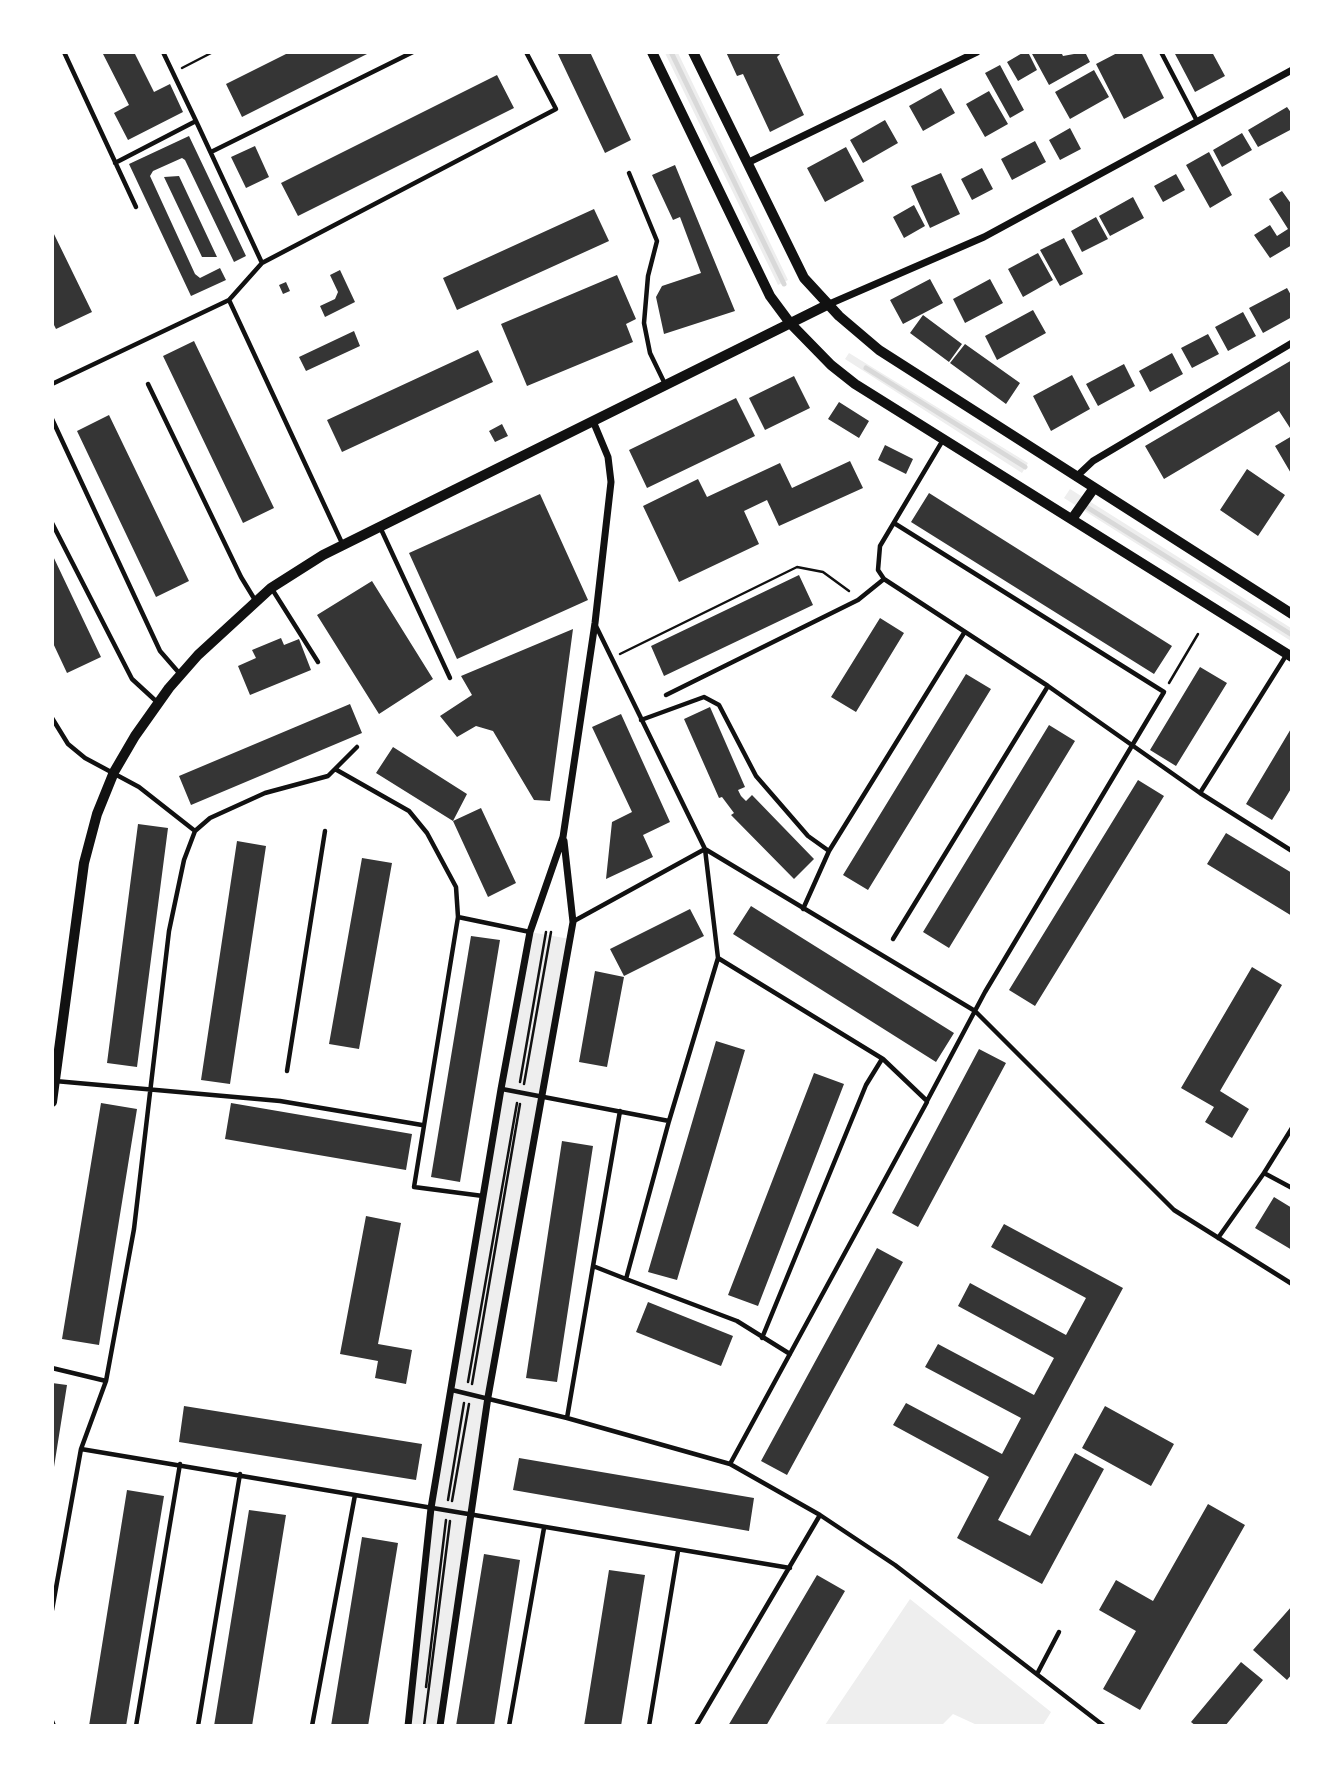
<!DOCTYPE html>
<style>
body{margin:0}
#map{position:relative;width:1344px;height:1778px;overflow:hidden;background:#fff;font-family:"PT Sans",sans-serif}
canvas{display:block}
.frame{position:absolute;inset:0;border:54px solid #fff;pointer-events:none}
</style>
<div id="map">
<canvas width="1344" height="1778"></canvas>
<div class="frame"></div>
</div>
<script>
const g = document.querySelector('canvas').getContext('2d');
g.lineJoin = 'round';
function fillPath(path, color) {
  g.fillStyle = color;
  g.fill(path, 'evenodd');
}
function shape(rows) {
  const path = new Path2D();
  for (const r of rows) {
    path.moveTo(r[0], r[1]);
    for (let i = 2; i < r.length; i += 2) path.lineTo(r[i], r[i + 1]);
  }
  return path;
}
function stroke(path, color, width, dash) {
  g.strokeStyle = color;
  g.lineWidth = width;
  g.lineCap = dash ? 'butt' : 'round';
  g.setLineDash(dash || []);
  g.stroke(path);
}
fillPath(shape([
 [665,53,678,53,788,280,778,285],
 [849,353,1028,463,1022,473,845,359],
 [1070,489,1291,628,1291,641,1064,498],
 [530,932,570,939,488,1397,440,1725,408,1726,431,1508],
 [910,1599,1051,1712,1043,1725,977,1725,953,1714,942,1725,825,1725]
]), '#eee');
stroke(shape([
 [671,52,784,284],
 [866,368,1025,467],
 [1085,506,1292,635]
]), '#d9d9d9', 5);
fillPath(shape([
 [102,52,134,52,154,92,170,84,183,112,128,140,114,113,129,105],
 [290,52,371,52,242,117,226,84],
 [557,52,590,52,631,140,605,153],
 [726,52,782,52,777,57,804,115,770,132,743,74,737,76],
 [1024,52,1028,52,1037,70,1018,81,1007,62],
 [1031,52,1061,52,1063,56,1085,52,1090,62,1049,85],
 [1119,52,1141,52,1164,98,1124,119,1096,64],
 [1174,52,1212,52,1225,76,1195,92],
 [1000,65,1024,110,1010,118,985,73],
 [1094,70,1109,97,1070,119,1055,92],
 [497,75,514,108,298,216,281,183],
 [941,88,955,113,923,131,909,106],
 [989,91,1008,124,985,137,966,104],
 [1287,107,1292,114,1292,129,1258,147,1248,130],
 [885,120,898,143,863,163,850,140],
 [1070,128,1081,149,1060,160,1049,140],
 [1242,133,1252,150,1222,167,1213,150],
 [189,136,246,256,234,262,185,160,182,158,153,171,150,176,195,274,200,278,220,268,226,280,191,296,129,164],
 [1035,141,1046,162,1012,180,1001,159],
 [255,146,269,177,246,188,231,157],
 [846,147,864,181,825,202,807,168],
 [1209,152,1232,195,1210,208,1186,165],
 [675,165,735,311,664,334,656,297,662,286,701,273,680,217,673,220,652,175],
 [982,168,993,189,972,200,961,179],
 [941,173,960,214,930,228,911,186],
 [1176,174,1185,190,1163,202,1154,186],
 [179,176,217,257,202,257,164,177],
 [1282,191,1292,205,1292,245,1270,258,1254,235,1270,225,1277,236,1288,229,1269,199],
 [1133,197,1144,218,1110,236,1099,216],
 [914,205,925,226,904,238,893,217],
 [594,209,609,241,457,310,443,278],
 [1096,217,1108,239,1082,252,1071,231],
 [52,230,92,312,56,329,52,321],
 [1064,238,1083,274,1060,286,1040,250],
 [1038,253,1053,280,1023,297,1008,269],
 [340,270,355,302,325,317,320,306,335,299,338,292,330,275],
 [617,275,636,319,626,324,633,342,527,386,501,324],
 [930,279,943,303,903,324,890,300],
 [990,279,1003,303,965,323,953,299],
 [286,282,290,291,283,294,279,285],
 [1287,288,1292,297,1292,317,1263,333,1249,308],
 [1033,310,1046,333,997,360,985,336],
 [1243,312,1256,336,1228,351,1215,327],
 [923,315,962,344,949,362,910,333],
 [354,331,360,346,306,371,299,357],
 [1208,334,1219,354,1192,368,1181,348],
 [194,341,274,508,243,523,163,356],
 [965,344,1020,383,1006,404,950,363],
 [478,350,493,382,342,452,327,420],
 [1172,353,1183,374,1150,392,1139,371],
 [1292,360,1292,431,1279,411,1164,479,1145,446],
 [1124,364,1135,386,1098,406,1086,384],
 [1072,375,1090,409,1051,431,1033,396],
 [794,376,810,408,765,430,749,398],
 [736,398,755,436,647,488,629,450],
 [839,402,869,421,859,438,828,419],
 [109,415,189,581,156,597,77,431],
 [502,424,508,436,495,442,489,431],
 [1292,436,1292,475,1275,446],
 [885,445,913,459,906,474,878,460],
 [850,461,863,488,779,526,767,500,744,511,759,544,679,582,643,506,698,479,707,497,780,463,792,488],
 [1247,469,1285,495,1258,536,1220,510],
 [929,493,1172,646,1154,674,911,522],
 [540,494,588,600,457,659,409,553],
 [52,554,101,657,67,673,52,641],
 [799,575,813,605,664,676,651,646],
 [372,581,433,679,379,714,317,615],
 [880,618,904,633,856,712,831,697],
 [573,629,550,801,534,800,493,731,476,726,457,737,440,716,472,695,461,676],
 [281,638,284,645,299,639,311,670,250,695,238,666,256,658,252,650],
 [1200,667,1227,683,1176,766,1150,750],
 [966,674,991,689,868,890,843,875],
 [350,704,362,733,191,805,179,776],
 [710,707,745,787,738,790,741,796,746,801,752,795,814,859,794,879,731,815,734,813,722,797,719,798,684,719],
 [621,714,670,822,643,835,653,857,606,879,612,822,632,812,592,727],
 [1049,725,1075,741,949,948,923,932],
 [1292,727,1292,787,1272,820,1246,804],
 [393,747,467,794,453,821,481,808,516,883,488,897,453,821,376,773],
 [1138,780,1164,796,1035,1006,1009,990],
 [138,824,168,828,137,1067,107,1063],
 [1226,833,1292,873,1292,916,1207,864],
 [237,841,266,846,230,1084,201,1080],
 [362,858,392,863,359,1049,329,1044],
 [751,906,954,1033,936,1062,733,934],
 [690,909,704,936,624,976,610,949],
 [471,936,500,940,460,1182,431,1177],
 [1252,967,1282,985,1220,1091,1249,1109,1232,1138,1205,1122,1214,1107,1181,1088],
 [595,971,624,977,607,1067,579,1062],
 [716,1041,745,1050,677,1280,648,1272],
 [979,1049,1006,1063,918,1227,892,1213],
 [814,1073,844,1084,758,1306,728,1295],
 [101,1103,137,1109,99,1345,62,1339],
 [231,1103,412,1134,406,1170,225,1139],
 [562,1141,593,1146,557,1382,526,1378],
 [1274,1197,1292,1208,1292,1250,1255,1228],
 [366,1216,401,1223,378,1344,412,1350,406,1384,375,1378,378,1361,340,1354],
 [1004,1224,1123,1288,998,1520,1030,1536,1075,1453,1104,1469,1042,1584,957,1538,989,1477,893,1425,906,1403,1002,1454,1021,1418,925,1367,938,1344,1034,1395,1054,1358,958,1306,970,1283,1066,1335,1086,1298,991,1247],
 [877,1248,903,1262,787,1475,761,1461],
 [648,1302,733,1336,721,1366,636,1332],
 [52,1383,67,1385,54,1467,52,1467],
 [184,1406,422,1444,416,1480,179,1442],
 [1105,1406,1174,1444,1151,1486,1082,1448],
 [519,1458,754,1498,749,1531,513,1490],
 [127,1490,164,1496,126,1726,89,1726],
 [1208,1504,1245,1525,1140,1710,1103,1689,1136,1631,1099,1610,1116,1580,1153,1601],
 [249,1510,286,1515,252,1726,214,1726],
 [362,1537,398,1543,368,1726,331,1726],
 [484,1554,520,1560,494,1726,456,1726],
 [609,1570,645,1575,621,1726,584,1726],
 [817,1575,845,1591,766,1726,728,1726],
 [1292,1606,1292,1674,1287,1680,1253,1650],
 [1241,1662,1263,1680,1225,1726,1196,1726,1191,1722]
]), '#353535');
stroke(shape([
 [182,68,213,52],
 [620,654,797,567,823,572,849,591],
 [1169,683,1198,634],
 [520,1082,546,932],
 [524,1084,551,932],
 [468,1382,517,1103],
 [472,1384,520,1104],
 [448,1500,464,1403],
 [452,1501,469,1404],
 [426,1687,446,1520],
 [424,1726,450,1521]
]), '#111', 2.5);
stroke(shape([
 [64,52,136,207],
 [163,52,196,121],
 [1161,52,1197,121],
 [211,152,413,52],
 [115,163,196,121,262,263],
 [629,173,657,241,648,276,644,323,650,353,665,384],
 [229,300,342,543],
 [52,384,229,300,262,263,556,109,526,52],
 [148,384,241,577,255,600],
 [52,419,160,651,180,674],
 [943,440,880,546,878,570,884,579,1048,686,1200,793,1287,654],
 [52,523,132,679,157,702],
 [380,527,450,678],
 [272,589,318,662],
 [666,695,858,600,884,579],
 [52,718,68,744,85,758,139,787,195,831],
 [641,720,704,697,719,705,756,776,808,836,829,851,803,909],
 [335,769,409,811,427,833,456,887,458,917,414,1187,483,1196],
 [1200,793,1292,851],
 [829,851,964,633],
 [458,917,530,932],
 [574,921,705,849,975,1011,1174,1210,1292,1284],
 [893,939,1048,686],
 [718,958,883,1059,927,1101,985,992,1164,692,894,523],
 [287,1071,325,831],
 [55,1081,280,1101,422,1125],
 [502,1089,669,1121,718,958,705,849,595,624],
 [1264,1173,1292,1128],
 [1218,1238,1264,1173,1292,1188],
 [593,1266,620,1111],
 [626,1279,737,1321,790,1354],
 [762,1338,866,1085,882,1059],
 [52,1368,106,1381,81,1449,790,1568],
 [106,1381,134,1229,169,931,184,860,195,831,210,818,265,793,328,776,357,747],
 [452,1390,567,1418,593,1266,626,1279,669,1121],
 [567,1418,730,1464,820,1515],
 [730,1464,927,1102],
 [52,1610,81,1449],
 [1037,1674,1059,1632],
 [52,1721,54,1726],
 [136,1726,180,1464],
 [198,1726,240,1474],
 [312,1726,355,1495],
 [509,1726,544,1528],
 [649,1726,678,1551],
 [696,1726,820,1515,895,1565,1104,1726]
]), '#111', 4.5);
stroke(shape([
 [747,163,977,52],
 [827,305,984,237,1292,70],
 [1076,477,1093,461,1292,343],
 [408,1726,431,1508,501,1089,530,932,563,837,595,623,611,482,608,457,593,421],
 [440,1726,488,1397,573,922,564,841]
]), '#111', 7);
stroke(shape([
 [652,52,770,296,790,323,831,365,855,384,1292,657],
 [693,52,804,278,839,316,879,350,1292,614],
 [1072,519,1094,488],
 [52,1102,84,863,97,814,114,772,135,736,169,688,198,655,271,588,323,555,827,305]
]), '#111', 10);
</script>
